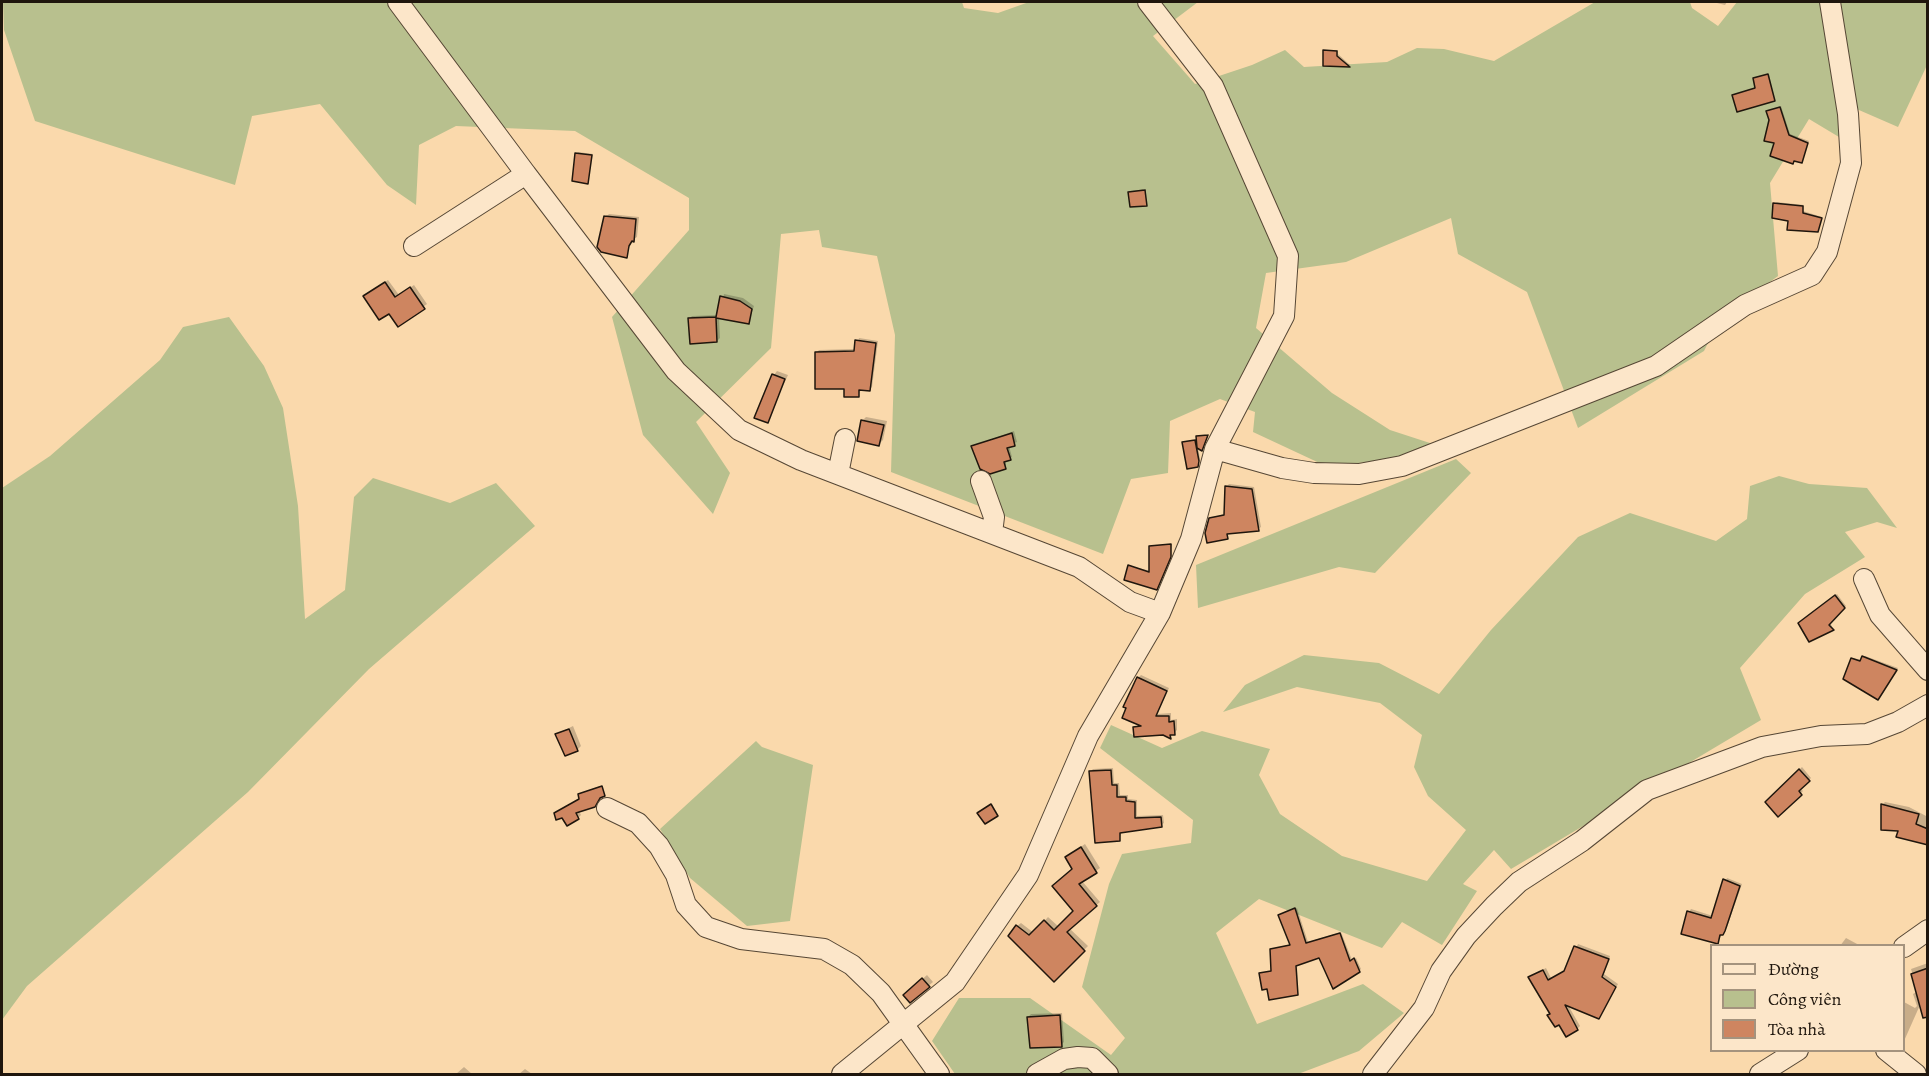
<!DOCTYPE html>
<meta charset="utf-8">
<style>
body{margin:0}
#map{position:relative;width:1929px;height:1076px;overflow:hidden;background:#fad9ac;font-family:Alegreya,serif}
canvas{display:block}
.frame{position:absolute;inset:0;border:3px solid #1f160d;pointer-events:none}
.legend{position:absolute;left:1710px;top:944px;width:195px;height:108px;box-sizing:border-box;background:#fce6c9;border:2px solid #a4937e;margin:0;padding:8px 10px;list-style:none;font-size:18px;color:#1f160d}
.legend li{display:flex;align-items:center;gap:12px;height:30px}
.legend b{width:30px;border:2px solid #a4937e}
</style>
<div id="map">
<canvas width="1929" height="1076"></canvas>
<div class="frame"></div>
<ul class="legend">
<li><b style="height:8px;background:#fce6c9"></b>Đường</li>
<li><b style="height:16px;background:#b8c08e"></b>Công viên</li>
<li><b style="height:16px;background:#ce8560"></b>Tòa nhà</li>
</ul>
</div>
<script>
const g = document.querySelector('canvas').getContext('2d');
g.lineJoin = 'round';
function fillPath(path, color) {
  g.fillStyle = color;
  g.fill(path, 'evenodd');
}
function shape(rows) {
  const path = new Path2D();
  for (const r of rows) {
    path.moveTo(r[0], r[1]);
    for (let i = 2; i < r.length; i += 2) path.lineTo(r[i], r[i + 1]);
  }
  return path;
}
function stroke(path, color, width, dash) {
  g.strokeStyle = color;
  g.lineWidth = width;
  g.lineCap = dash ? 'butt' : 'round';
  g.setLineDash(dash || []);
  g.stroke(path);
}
fillPath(shape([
 [3,2,962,2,964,8,998,13,1029,2,1198,2,1153,36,1195,84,1252,65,1285,50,1304,67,1387,62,1417,48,1444,49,1494,61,1595,2,1690,2,1692,8,1718,26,1737,2,1927,2,1928,63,1898,127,1852,107,1844,140,1809,119,1770,183,1778,276,1720,319,1704,351,1578,428,1527,292,1458,254,1451,218,1346,262,1266,273,1256,328,1332,393,1390,430,1433,444,1399,473,1374,461,1328,467,1253,432,1255,412,1220,399,1170,421,1168,473,1131,479,1103,554,891,472,895,335,877,256,822,247,819,230,781,234,771,348,696,422,730,473,713,514,643,435,612,317,689,230,689,198,575,131,456,126,419,145,416,205,387,185,320,104,252,116,235,185,35,121,4,30],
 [229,317,264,366,283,408,298,506,305,619,345,590,354,497,373,478,450,503,496,483,535,526,369,669,248,792,27,986,2,1020,2,488,50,456,160,360,183,327],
 [1456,459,1471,473,1375,573,1339,567,1198,608,1196,565],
 [1779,476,1809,484,1867,488,1897,528,1877,522,1845,532,1865,557,1805,594,1740,668,1761,720,1511,869,1494,850,1463,884,1477,891,1442,945,1402,922,1382,948,1259,899,1216,933,1257,1024,1363,984,1404,1013,1359,1051,1298,1074,955,1074,932,1041,959,998,1030,998,1111,1055,1125,1038,1082,987,1109,884,1122,854,1191,843,1193,820,1100,748,1111,725,1162,748,1202,731,1270,749,1259,775,1280,814,1342,856,1427,881,1466,830,1428,796,1414,767,1422,735,1380,703,1297,687,1223,712,1245,685,1304,655,1379,663,1439,694,1491,630,1578,537,1630,513,1716,541,1747,519,1750,486],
 [756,741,762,747,813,765,790,921,747,926,690,878,660,829]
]), '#b8c08e');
fillPath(shape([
 [1713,2,1727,2,1725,5],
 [1326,50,1338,50,1338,54,1350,65,1324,65],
 [1769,74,1774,100,1734,95,1757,88,1754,78],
 [1781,106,1790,134,1809,141,1801,162,1793,162,1776,142,1768,111],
 [578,152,593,154,588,182,577,153],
 [1146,189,1146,204,1130,192,1131,191],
 [1776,202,1804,205,1803,211,1822,217,1819,229,1789,220],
 [609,214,639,217,637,237,632,240,626,256,606,217],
 [388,280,399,295,414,285,427,304,398,325,389,312,368,293],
 [724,294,743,298,754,306,748,323,719,317,720,338,717,341,690,318,692,316,718,315],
 [859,338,878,341,872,387,869,390,861,388,858,396,845,387,816,353,819,350,856,349],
 [777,371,788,375,767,421,774,375],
 [866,417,887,421,883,440,879,444,862,421],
 [1014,431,1017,442,1009,446,1012,457,1006,460,1006,467,973,446],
 [1199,435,1208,435,1203,448,1198,447,1200,459,1197,466,1183,442,1198,439],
 [1229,484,1254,487,1261,527,1258,529,1229,532,1227,538,1210,519,1226,513,1226,487],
 [1172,544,1169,558,1156,589,1130,566,1151,571,1150,546],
 [1837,594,1846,606,1830,622,1833,629,1800,623],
 [1865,656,1898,668,1879,697,1845,678,1853,658,1862,660],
 [1141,675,1169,688,1157,714,1171,713,1171,720,1177,719,1177,730,1170,737,1135,728,1139,724,1138,678],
 [573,726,581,746,577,750,557,734],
 [1802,767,1811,778,1800,788,1803,791,1778,815,1767,802],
 [1113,768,1114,783,1119,783,1120,795,1128,795,1128,799,1137,800,1137,816,1163,815,1164,823,1161,825,1122,831,1119,840,1090,772,1093,769],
 [600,786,604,795,595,805,579,811,581,815,578,818,567,824,563,816,555,813,581,798,583,792],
 [1885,802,1909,807,1928,817,1928,844,1900,830,1882,829,1883,804],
 [992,804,997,815,981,811],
 [1085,844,1100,868,1082,881,1100,902,1069,928,1088,946,1054,980,1017,926,1021,923,1034,933,1048,917,1059,927,1075,911,1074,869,1066,857],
 [1727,878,1742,884,1727,927,1717,942,1689,912,1691,909,1713,916],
 [1297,908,1308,942,1341,932,1352,960,1356,958,1361,969,1359,971,1320,956,1297,964,1298,994,1269,987,1261,974,1272,970,1271,950,1291,944,1280,915],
 [1846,938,1859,945,1858,946,1840,946],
 [1578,944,1610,956,1604,974,1618,984,1601,1014,1568,1005,1580,1026,1577,1029,1552,1013,1532,975,1546,968,1551,978,1566,970],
 [1928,963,1928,1002,1920,1005,1904,1041,1904,1002,1915,1008,1917,1006,1913,994,1918,991,1911,969],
 [927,975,933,982,910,1001,905,995],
 [1062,1013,1064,1042,1061,1045,1028,1017,1031,1014],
 [464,1067,472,1074,456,1074],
 [525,1069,532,1074,519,1074]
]), '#0003');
const building = shape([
 [1323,50,1337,51,1337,56,1350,67,1323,66,1323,50],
 [1768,74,1775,101,1737,112,1732,95,1755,88,1753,78,1768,74],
 [1780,107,1789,135,1808,143,1802,163,1794,161,1793,164,1770,156,1774,143,1764,141,1769,120,1766,111,1780,107],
 [575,153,592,155,588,184,572,181,575,153],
 [1145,190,1147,206,1130,207,1128,192,1145,190],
 [1773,203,1803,206,1803,213,1822,218,1818,232,1787,230,1788,221,1772,218,1773,203],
 [604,216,636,219,634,242,632,241,629,246,627,258,601,252,597,247,604,216],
 [385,282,395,297,410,287,425,309,398,327,389,314,379,320,363,296,385,282],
 [720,296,740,301,752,309,749,324,716,318,717,342,690,344,688,318,716,317,720,296],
 [855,340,876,343,870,391,859,390,859,397,844,397,844,389,815,389,815,352,854,351,855,340],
 [772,374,785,379,768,423,754,418,772,374],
 [861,420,884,425,879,446,857,441,861,420],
 [1012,433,1015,446,1007,448,1011,460,1004,462,1006,469,990,474,980,469,971,446,1012,433],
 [1208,435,1202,451,1197,448,1196,436,1208,435],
 [1195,440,1199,461,1198,467,1187,469,1182,442,1195,440],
 [1225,486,1252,489,1259,531,1227,534,1228,539,1207,543,1205,533,1209,518,1224,515,1225,486],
 [1171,544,1171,557,1157,590,1124,580,1128,565,1149,572,1149,546,1171,544],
 [1835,595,1845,608,1829,625,1834,630,1809,642,1798,623,1835,595],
 [1862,656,1897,670,1878,700,1843,679,1851,658,1860,661,1862,656],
 [1137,677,1167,691,1156,716,1169,716,1169,722,1174,721,1175,735,1170,735,1171,739,1163,735,1134,737,1133,727,1141,726,1122,718,1126,708,1123,707,1137,677],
 [569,729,578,751,565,756,555,734,569,729],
 [1799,769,1810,781,1799,791,1802,795,1778,817,1765,802,1799,769],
 [1111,770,1112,785,1117,785,1117,797,1126,797,1126,801,1135,802,1135,818,1161,817,1162,827,1120,833,1120,841,1095,843,1089,771,1111,770],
 [602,786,605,796,600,798,595,807,576,813,579,819,567,826,562,818,556,820,554,813,579,799,578,794,602,786],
 [991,804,998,816,985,824,977,813,991,804],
 [1881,804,1919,814,1916,824,1928,829,1928,845,1896,837,1898,831,1881,830,1881,804],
 [1081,847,1097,873,1079,884,1097,906,1067,932,1085,951,1054,982,1008,936,1016,925,1029,935,1044,920,1054,930,1073,911,1052,886,1072,869,1065,857,1081,847],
 [1723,879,1740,886,1725,931,1723,935,1720,935,1718,944,1681,934,1687,911,1711,918,1723,879],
 [1295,908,1306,943,1340,933,1350,961,1354,958,1360,972,1333,989,1319,958,1296,966,1298,995,1269,1000,1267,989,1262,990,1259,973,1271,971,1270,949,1290,945,1278,915,1295,908],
 [1574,946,1609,959,1602,977,1616,987,1599,1019,1565,1005,1578,1030,1566,1037,1559,1025,1555,1027,1547,1015,1550,1014,1528,977,1543,970,1548,980,1564,971,1574,946],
 [1928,968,1928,1017,1923,1018,1911,974,1928,968],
 [922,978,930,987,910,1003,903,995,922,978],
 [1060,1015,1062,1047,1030,1048,1027,1017,1060,1015]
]);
fillPath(building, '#ce8560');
stroke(building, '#1f160d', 1.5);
const minor = shape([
 [398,2,526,174,414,246],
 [526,174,676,371,739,430,801,460,1079,567,1130,602,1160,613],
 [1215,449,1282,468,1314,473,1359,474,1402,466,1656,366,1745,305,1812,275,1827,252,1851,163,1848,114,1830,2],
 [838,474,845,439],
 [981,481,994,517,992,533],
 [1864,579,1880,615,1928,670],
 [607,808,638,823,659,846,676,875,686,905,706,927,741,939,824,949,852,965,881,993,939,1074],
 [1904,947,1928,930],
 [1886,1050,1916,1074],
 [842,1074,955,982,1028,875,1088,736,1160,613,1191,539,1215,449,1284,316,1288,256,1213,86,1148,2],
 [1037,1074,1064,1059,1078,1057,1092,1058,1108,1074],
 [1373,1074,1424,1008,1441,971,1466,936,1494,906,1519,882,1582,841,1647,790,1762,747,1821,736,1867,734,1898,722,1928,705],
 [1760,1074,1798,1050]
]);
stroke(minor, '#564735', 22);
stroke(minor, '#fce6c9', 20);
</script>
